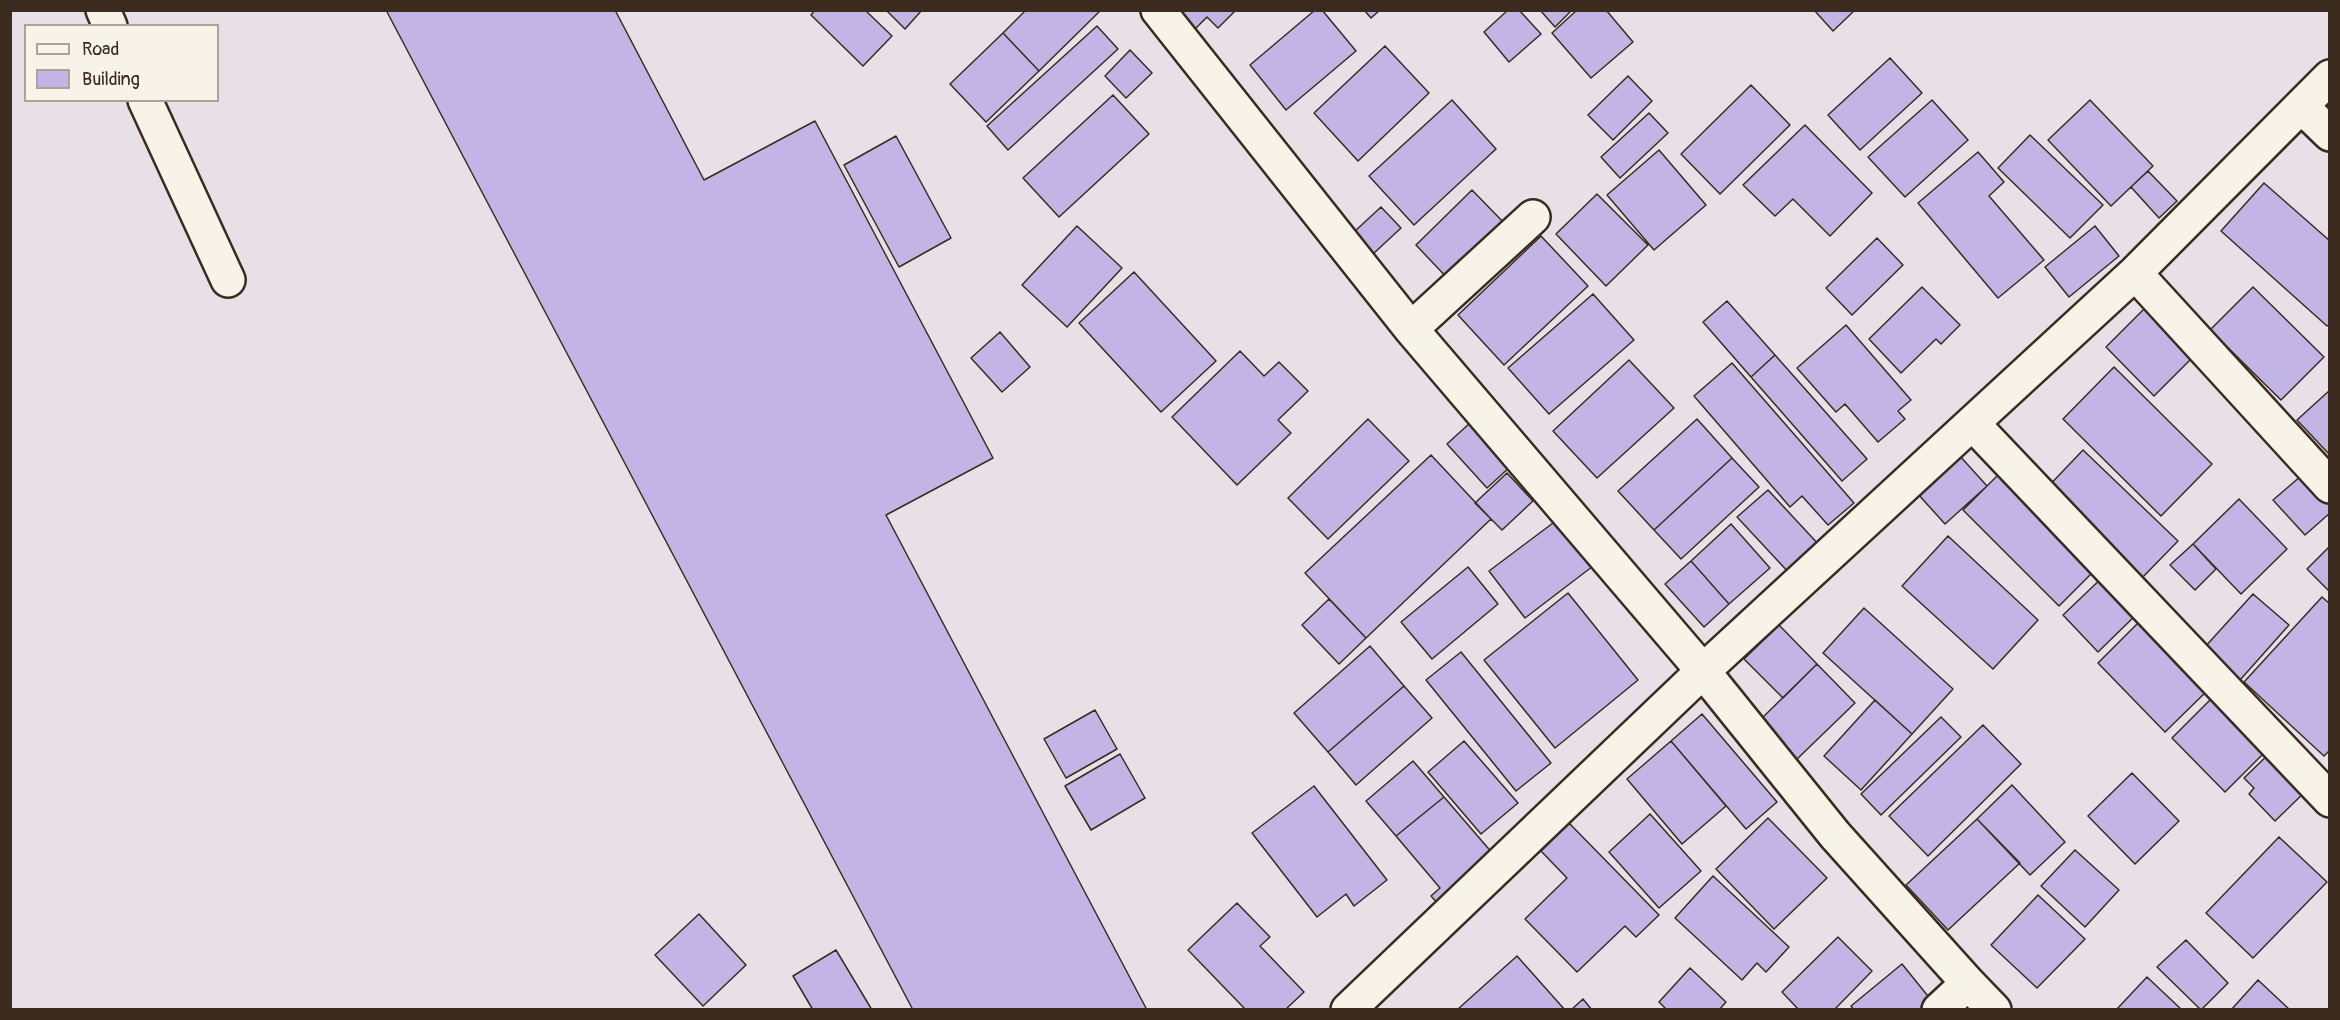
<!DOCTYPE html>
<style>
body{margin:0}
#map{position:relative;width:2340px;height:1020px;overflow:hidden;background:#e7e0e7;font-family:Pangolin,sans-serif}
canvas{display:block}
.frame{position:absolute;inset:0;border:12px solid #3b2a1e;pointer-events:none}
.legend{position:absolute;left:24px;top:24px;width:195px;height:78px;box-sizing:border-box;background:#f7f3e8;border:2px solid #aca397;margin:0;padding:8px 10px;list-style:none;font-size:18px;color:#3b2a1e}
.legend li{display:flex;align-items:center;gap:12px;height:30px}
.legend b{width:30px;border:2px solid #aca397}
</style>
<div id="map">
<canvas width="2340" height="1020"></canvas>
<div class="frame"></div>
<ul class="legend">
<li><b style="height:8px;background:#f7f3e8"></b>Road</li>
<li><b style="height:16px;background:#c2b5e6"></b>Building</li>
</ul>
</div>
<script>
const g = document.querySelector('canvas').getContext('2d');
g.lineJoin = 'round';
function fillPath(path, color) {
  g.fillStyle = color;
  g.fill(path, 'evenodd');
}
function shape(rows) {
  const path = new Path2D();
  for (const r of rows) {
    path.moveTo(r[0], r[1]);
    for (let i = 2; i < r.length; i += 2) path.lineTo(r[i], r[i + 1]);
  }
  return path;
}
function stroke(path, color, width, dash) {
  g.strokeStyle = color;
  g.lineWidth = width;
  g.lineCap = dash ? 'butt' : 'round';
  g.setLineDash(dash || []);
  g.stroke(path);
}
const building = shape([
 [386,10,615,10,704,180,815,121,993,458,886,515,1147,1010,913,1010,386,10],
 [815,10,865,10,892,36,863,66,811,15,815,10],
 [886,10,922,10,905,29,886,10],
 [1023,10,1101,10,1039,71,1003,33,1024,12,1023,10],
 [1175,10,1236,10,1218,28,1207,17,1194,30,1175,10],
 [1315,10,1322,10,1356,51,1286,110,1250,65,1315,10],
 [1364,10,1380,10,1371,18,1364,10],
 [1508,10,1519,10,1541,34,1509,62,1484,32,1508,10],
 [1540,10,1572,10,1555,27,1540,10],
 [1577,10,1606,10,1633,42,1591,78,1552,33,1577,10],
 [1814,10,1855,10,1833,31,1814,10],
 [1097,26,1118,49,1008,150,987,126,1097,26],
 [1003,33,1039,71,986,122,950,84,1003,33],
 [1385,46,1429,93,1358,161,1314,113,1385,46],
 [1130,50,1152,73,1126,98,1105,76,1130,50],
 [1890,58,1922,93,1860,150,1828,115,1890,58],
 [1628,76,1652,101,1613,140,1588,115,1628,76],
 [1751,85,1790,125,1720,194,1681,154,1751,85],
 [1113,95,1149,134,1059,217,1023,178,1113,95],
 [1452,100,1496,149,1414,225,1369,176,1452,100],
 [1932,100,1968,140,1905,197,1868,157,1932,100],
 [2090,100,2153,166,2111,206,2048,140,2090,100],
 [1649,113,1668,133,1620,178,1601,157,1649,113],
 [1805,125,1872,193,1830,236,1793,199,1775,216,1743,185,1805,125],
 [2030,135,2103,205,2070,238,1998,168,2030,135],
 [896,136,951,238,899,267,844,165,896,136],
 [1659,150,1706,205,1654,250,1607,195,1659,150],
 [1978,152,2004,182,1989,196,2044,260,1998,298,1918,203,1978,152],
 [2148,171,2177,201,2159,218,2131,187,2148,171],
 [2264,183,2330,241,2330,324,2327,326,2221,231,2264,183],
 [1472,190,1509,228,1452,283,1416,245,1472,190],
 [1597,194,1648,245,1606,286,1556,234,1597,194],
 [1381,207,1401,228,1373,254,1354,232,1381,207],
 [1077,226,1122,268,1067,327,1022,285,1077,226],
 [2095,226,2119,256,2069,297,2045,267,2095,226],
 [1541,236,1588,286,1504,365,1458,315,1541,236],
 [1877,238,1903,265,1852,315,1826,288,1877,238],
 [1134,272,1216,361,1161,412,1079,323,1134,272],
 [1922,287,1960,325,1941,344,1936,339,1901,373,1869,339,1922,287],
 [2253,287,2324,357,2281,400,2210,330,2253,287],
 [1593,294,1634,340,1549,414,1508,368,1593,294],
 [1727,301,1775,355,1751,377,1703,322,1727,301],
 [2146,307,2194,356,2154,396,2106,347,2146,307],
 [1846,325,1911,400,1898,411,1905,419,1878,442,1845,404,1836,412,1797,368,1846,325],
 [1000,332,1030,367,1002,392,971,358,1000,332],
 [1240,351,1264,376,1279,362,1308,391,1278,420,1291,433,1237,485,1172,417,1240,351],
 [1775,355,1867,459,1842,481,1751,377,1775,355],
 [1629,360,1674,408,1597,478,1553,431,1629,360],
 [1732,363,1854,503,1828,525,1802,496,1790,507,1694,396,1732,363],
 [2114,367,2212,464,2161,516,2063,419,2114,367],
 [2330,390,2330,452,2328,453,2297,420,2330,390],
 [1368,419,1409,461,1328,539,1288,498,1368,419],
 [1697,419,1732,458,1654,530,1618,491,1697,419],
 [1471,422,1511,466,1487,488,1447,444,1471,422],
 [2083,450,2178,541,2137,583,2042,493,2083,450],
 [1431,455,1491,519,1366,638,1305,573,1431,455],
 [1959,455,1987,486,1945,524,1917,493,1959,455],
 [1732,458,1759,487,1681,559,1654,530,1732,458],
 [2308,470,2330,495,2330,513,2305,535,2273,500,2308,470],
 [2001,472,2096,569,2059,606,1963,510,2001,472],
 [1507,473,1533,501,1502,530,1475,503,1507,473],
 [1768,490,1821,547,1791,575,1737,517,1768,490],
 [2239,499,2287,549,2241,594,2193,544,2239,499],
 [1561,517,1597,563,1525,618,1489,571,1561,517],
 [1731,524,1770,568,1729,604,1691,561,1731,524],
 [1948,536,2038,620,1993,669,1902,586,1948,536],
 [2193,544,2216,569,2195,590,2170,565,2193,544],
 [2330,546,2330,592,2307,569,2330,546],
 [1691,561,1729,604,1704,627,1665,584,1691,561],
 [1468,567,1498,604,1432,659,1401,622,1468,567],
 [2106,574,2141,610,2098,652,2063,615,2106,574],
 [1568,593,1638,680,1555,748,1484,660,1568,593],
 [2253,594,2289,625,2240,680,2204,648,2253,594],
 [2322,597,2330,604,2330,750,2324,756,2244,682,2322,597],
 [1329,599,1366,638,1339,664,1302,625,1329,599],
 [1864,608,1953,689,1912,734,1823,653,1864,608],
 [2142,619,2210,688,2165,732,2098,663,2142,619],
 [1779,625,1817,664,1783,698,1744,659,1779,625],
 [1370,646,1404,686,1328,752,1294,713,1370,646],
 [1461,652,1551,763,1516,791,1426,680,1461,652],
 [1817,664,1855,703,1795,761,1757,723,1817,664],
 [1404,686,1432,718,1356,785,1328,752,1404,686],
 [2219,691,2273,744,2225,792,2172,738,2219,691],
 [1875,700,1912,734,1861,790,1824,756,1875,700],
 [1095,710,1117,749,1066,778,1044,739,1095,710],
 [1702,714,1777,802,1746,829,1671,741,1702,714],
 [1941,717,1961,737,1881,815,1861,794,1941,717],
 [1983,725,2021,764,1928,856,1889,816,1983,725],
 [1464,741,1518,803,1481,834,1428,772,1464,741],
 [1671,741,1726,806,1682,844,1627,779,1671,741],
 [2273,750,2309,788,2275,821,2249,794,2254,788,2244,778,2273,750],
 [1120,754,1145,798,1091,830,1065,786,1120,754],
 [1413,761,1444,797,1396,836,1366,801,1413,761],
 [2132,773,2179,821,2135,864,2088,816,2132,773],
 [2012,785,2065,842,2030,875,1977,819,2012,785],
 [1314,786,1387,880,1354,906,1346,894,1317,917,1252,833,1314,786],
 [1444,797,1500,862,1444,910,1431,896,1440,888,1396,836,1444,797],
 [1650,814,1701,871,1659,908,1609,852,1650,814],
 [1768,818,1827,878,1774,929,1716,869,1768,818],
 [1977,819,2020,863,1948,930,1906,885,1977,819],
 [1569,823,1659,915,1636,937,1625,926,1577,972,1525,919,1567,878,1541,851,1569,823],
 [2279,837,2327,882,2253,958,2206,913,2279,837],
 [2075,850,2119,890,2085,927,2041,886,2075,850],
 [1713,876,1789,947,1766,972,1757,963,1742,980,1675,918,1713,876],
 [2038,895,2085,939,2037,988,1991,945,2038,895],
 [1237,903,1270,937,1260,946,1304,992,1285,1010,1246,1010,1188,950,1237,903],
 [699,914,746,965,703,1006,655,955,699,914],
 [1838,937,1872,971,1834,1010,1799,1010,1782,992,1838,937],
 [2186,940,2228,983,2201,1010,2157,967,2186,940],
 [836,950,872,1010,813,1010,793,976,836,950],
 [1517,956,1565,1010,1458,1010,1458,1009,1517,956],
 [1902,964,1936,1006,1932,1010,1854,1010,1851,1006,1902,964],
 [1690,968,1726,1002,1719,1010,1667,1010,1659,1002,1690,968],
 [2147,977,2182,1010,2116,1010,2147,977],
 [2258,980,2290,1010,2231,1010,2258,980],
 [1583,999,1592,1010,1571,1010,1583,999]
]);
fillPath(building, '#c2b5e6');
stroke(building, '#3b2a1e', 1.5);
const minor = shape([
 [103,10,110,26],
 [1158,10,1411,329,1703,671,1835,835,1968,983,1994,1010],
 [145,100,228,280],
 [2301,106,2330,134],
 [2135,273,2330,486],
 [1411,329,1533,217],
 [1972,423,2330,800],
 [1348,1010,1703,671,2135,273,2330,77],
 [1939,1010,1968,983]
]);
stroke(minor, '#3b2a1e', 38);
stroke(minor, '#f7f3e8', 33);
</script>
